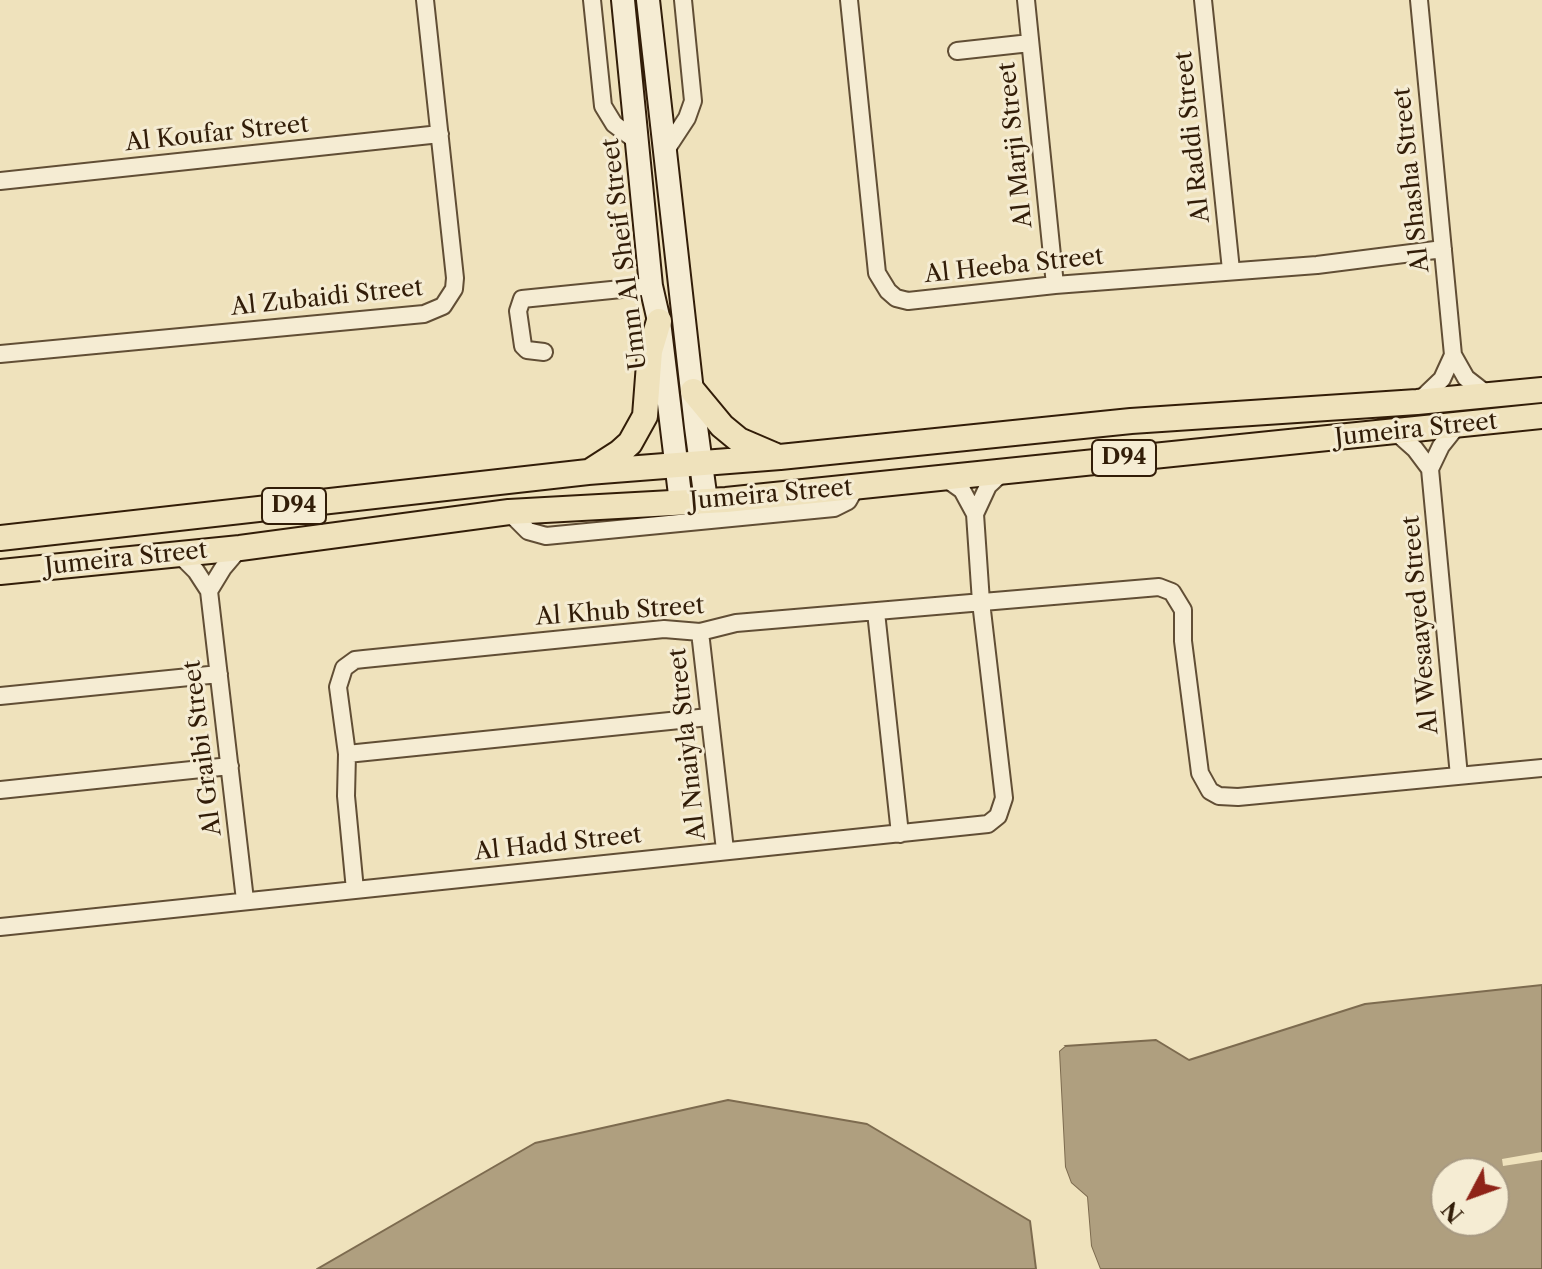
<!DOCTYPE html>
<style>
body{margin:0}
#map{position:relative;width:1542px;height:1269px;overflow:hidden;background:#efe2bc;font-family:"Libre Caslon Text",serif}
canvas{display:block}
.north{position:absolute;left:1430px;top:1157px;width:80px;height:80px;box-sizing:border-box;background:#f5ecd3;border:2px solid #a79982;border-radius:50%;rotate:229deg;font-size:22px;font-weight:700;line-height:32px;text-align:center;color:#321d08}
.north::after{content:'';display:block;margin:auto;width:28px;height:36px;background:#8f2418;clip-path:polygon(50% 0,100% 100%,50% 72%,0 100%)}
</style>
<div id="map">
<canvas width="1542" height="1269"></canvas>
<div class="north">N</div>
</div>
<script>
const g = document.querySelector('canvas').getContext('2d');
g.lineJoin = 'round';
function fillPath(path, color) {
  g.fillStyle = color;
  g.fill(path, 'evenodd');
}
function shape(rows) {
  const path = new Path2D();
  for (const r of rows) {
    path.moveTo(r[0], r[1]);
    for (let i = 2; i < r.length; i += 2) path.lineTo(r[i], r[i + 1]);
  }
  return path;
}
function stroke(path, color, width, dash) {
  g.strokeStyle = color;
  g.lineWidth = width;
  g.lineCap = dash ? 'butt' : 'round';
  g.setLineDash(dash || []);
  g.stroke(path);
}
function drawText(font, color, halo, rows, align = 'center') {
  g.font = font + ' "Libre Caslon Text",serif';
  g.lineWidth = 6;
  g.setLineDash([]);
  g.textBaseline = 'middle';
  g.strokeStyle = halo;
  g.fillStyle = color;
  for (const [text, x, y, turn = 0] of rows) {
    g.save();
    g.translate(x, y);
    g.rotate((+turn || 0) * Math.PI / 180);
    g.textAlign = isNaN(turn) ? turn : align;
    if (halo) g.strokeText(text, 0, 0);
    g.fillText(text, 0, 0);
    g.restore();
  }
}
const water = shape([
 [1542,985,1542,1269,1100,1269,1091,1246,1087,1197,1071,1183,1065,1167,1059,1051,1065,1046,1156,1040,1189,1060,1365,1004,1542,985],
 [1446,1173,1494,1173,1494,1221,1446,1221,1446,1173],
 [728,1100,867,1124,1030,1221,1036,1269,317,1269,535,1143,728,1100]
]);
fillPath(water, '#af9f7f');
stroke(water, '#7d6b4f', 2);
fillPath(shape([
 [1059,1046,1065,1046,1059,1051,1065,1167,1071,1183,1087,1197,1091,1246,1100,1269,1096,1269,1087,1247,1083,1199,1068,1185,1061,1167,1055,1051],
 [1542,1152,1542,1160,1503,1166,1502,1159]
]), '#efe2bc');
const street = shape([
 [592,0,603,106,614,124,638,142],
 [849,0,877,273,888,291,896,298,908,301,1055,285,1317,265,1443,249],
 [1026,0,1055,285],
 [1203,0,1231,270],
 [1419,0,1453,355,1466,378,1484,392,1492,394],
 [957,51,1030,43],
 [666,150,687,118,693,101,683,0],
 [0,181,440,134],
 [544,352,527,350,523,346,518,311,522,299,651,286],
 [0,354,424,314,443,306,454,289,455,278,425,0],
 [1419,401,1442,379,1453,355],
 [1397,433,1415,449,1430,469,1459,776],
 [1430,469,1441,446,1457,426],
 [509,512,528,531,546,536,834,508,848,501,856,487],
 [975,514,988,486,1003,472],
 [179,554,196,571,209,591,245,900],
 [209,591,223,568,240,548],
 [876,612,900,834],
 [700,632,725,850],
 [0,696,219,674],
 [347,754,709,717],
 [0,790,230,766],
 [355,890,346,796,347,754,338,687,344,668,355,660,364,659,664,629,700,632,736,623,1159,587,1172,592,1183,610,1183,641,1200,773,1210,791,1219,796,1238,797,1542,768],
 [0,927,988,824,998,816,1004,798,981,602,975,514,962,490,945,478]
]);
const secondary = shape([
 [623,0,651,286,659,321,681,503],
 [648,0,696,427,706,501]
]);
const primary = shape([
 [693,391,722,426,739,440,774,455],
 [592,470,620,452,630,443,645,416,650,351,659,321],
 [0,538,588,472,780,457,1131,421,1417,402,1542,390],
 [0,572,240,548,509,512,726,500,1542,416]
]);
stroke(street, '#614e35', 20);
stroke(secondary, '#321d08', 26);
stroke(primary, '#321d08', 28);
stroke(street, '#f5ecd3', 16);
stroke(secondary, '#f5ecd3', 22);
stroke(primary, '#efe2bc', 24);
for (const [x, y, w] of [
 [1124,458,64],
 [294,506,64]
]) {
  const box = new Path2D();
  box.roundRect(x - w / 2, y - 18, w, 36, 6);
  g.fillStyle = '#f5ecd3';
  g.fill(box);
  stroke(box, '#321d08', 2);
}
drawText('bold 22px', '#321d08', null, [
 ["D94",1124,458],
 ["D94",294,506]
]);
drawText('24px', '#321d08', '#f5ecd3', [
 ["Al Koufar Street",217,134,-6],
 ["Al Raddi Street",1193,137,-96],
 ["Al Marji Street",1016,145,-96],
 ["Al Shasha Street",1412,180,-96],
 ["Umm Al Sheif Street",625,254,-97],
 ["Al Heeba Street",1014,266,-6],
 ["Al Zubaidi Street",327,298,-6],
 ["Jumeira Street",1416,430,-6],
 ["Jumeira Street",771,495,-5],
 ["Jumeira Street",126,559,-6],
 ["Al Khub Street",620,612,-4],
 ["Al Wesaayed Street",1421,625,-95],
 ["Al Nnaiyla Street",688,744,-96],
 ["Al Graibi Street",203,748,-97],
 ["Al Hadd Street",558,844,-6]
]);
</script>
